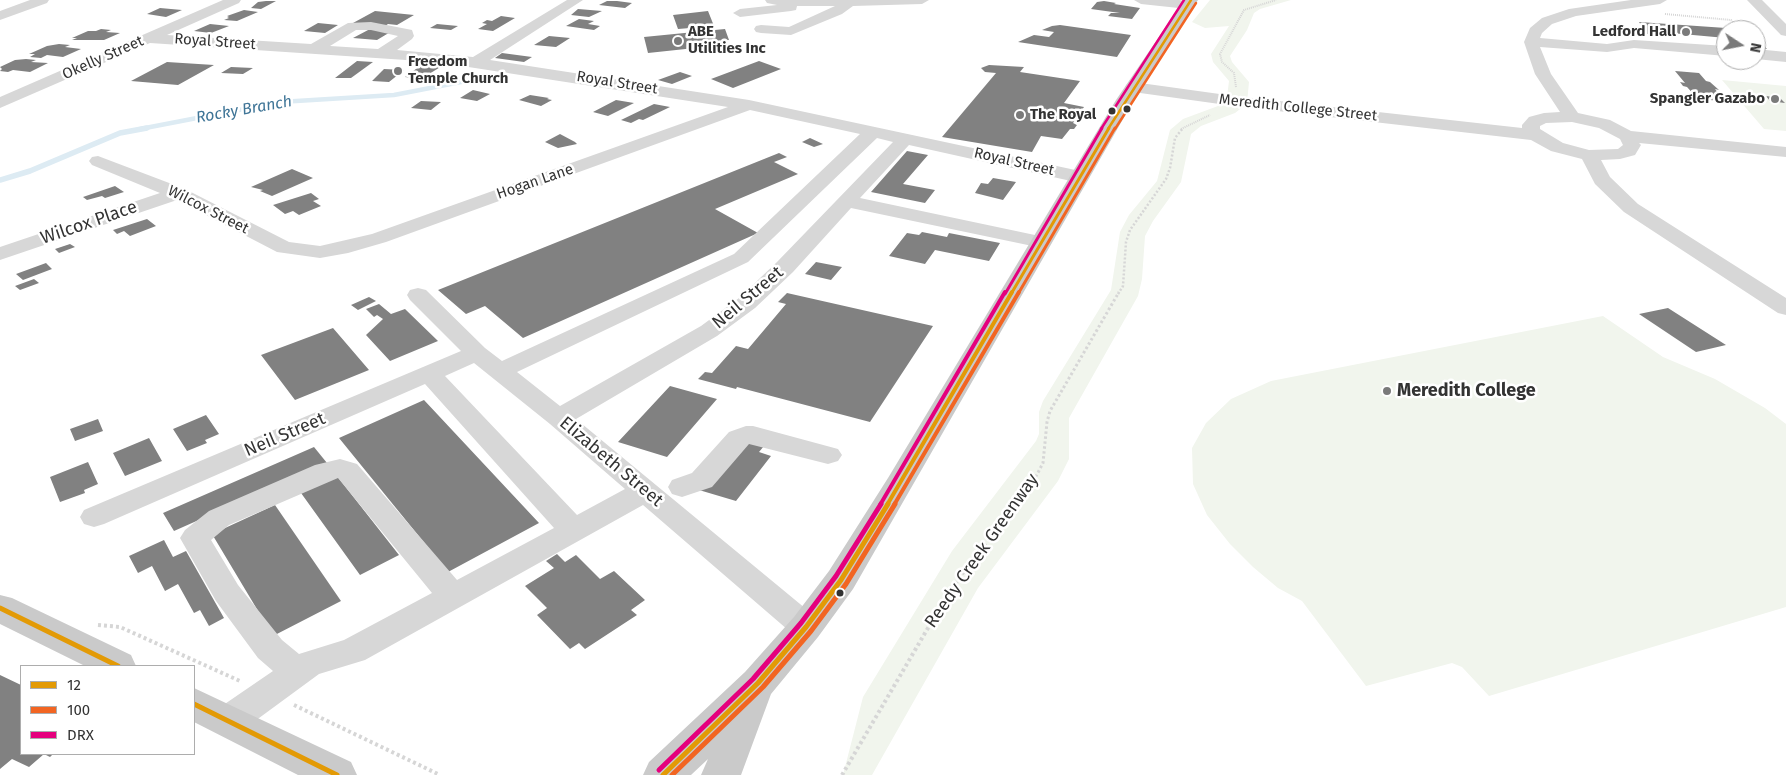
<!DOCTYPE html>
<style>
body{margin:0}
#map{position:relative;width:1786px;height:775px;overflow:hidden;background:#fff;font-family:"Fira Sans",sans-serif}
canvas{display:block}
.legend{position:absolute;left:20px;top:665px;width:175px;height:90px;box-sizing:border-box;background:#fff;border:1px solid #adadad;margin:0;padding:6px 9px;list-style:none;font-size:15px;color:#333}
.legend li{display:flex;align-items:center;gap:10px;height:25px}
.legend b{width:25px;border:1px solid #adadad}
.north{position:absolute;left:1716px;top:20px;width:50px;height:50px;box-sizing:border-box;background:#fff;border:1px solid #adadad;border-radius:50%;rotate:101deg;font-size:14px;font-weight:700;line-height:20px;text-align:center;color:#333}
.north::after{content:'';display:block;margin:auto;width:18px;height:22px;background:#7a7a7a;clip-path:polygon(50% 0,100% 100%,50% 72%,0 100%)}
</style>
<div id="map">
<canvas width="1786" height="775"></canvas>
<ul class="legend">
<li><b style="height:6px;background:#e39a05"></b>12</li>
<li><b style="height:6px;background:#f26522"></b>100</li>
<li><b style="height:6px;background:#e5007d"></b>DRX</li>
</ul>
<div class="north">N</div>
</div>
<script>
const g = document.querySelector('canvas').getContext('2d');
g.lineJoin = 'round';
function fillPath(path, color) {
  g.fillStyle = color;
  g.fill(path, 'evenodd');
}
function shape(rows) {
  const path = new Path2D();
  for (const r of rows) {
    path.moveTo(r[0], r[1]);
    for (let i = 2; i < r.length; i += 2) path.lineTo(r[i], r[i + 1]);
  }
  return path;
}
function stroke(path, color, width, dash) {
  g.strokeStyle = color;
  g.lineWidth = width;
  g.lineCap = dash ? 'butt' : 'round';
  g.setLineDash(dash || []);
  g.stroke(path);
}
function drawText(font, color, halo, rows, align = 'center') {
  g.font = font + ' "Fira Sans",sans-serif';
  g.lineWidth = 5;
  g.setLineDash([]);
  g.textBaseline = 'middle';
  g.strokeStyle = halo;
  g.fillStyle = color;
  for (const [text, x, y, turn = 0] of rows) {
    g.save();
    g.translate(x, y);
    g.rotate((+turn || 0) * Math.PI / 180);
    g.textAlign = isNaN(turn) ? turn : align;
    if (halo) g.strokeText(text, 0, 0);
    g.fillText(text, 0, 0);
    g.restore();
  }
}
fillPath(shape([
 [1210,0,1291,0,1260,9,1254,13,1247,30,1230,56,1232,62,1249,82,1247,103,1244,106,1235,113,1201,126,1191,134,1181,182,1153,221,1145,236,1142,279,1138,296,1069,418,1069,459,1058,481,978,588,872,775,843,775,863,697,952,551,1036,441,1039,434,1039,412,1043,401,1111,290,1120,232,1129,215,1157,181,1170,130,1183,119,1218,106,1227,97,1229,81,1213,62,1211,54,1229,26,1205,28,1192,22],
 [1722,80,1786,86,1786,131,1764,129],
 [1603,316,1663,357,1715,379,1765,408,1786,424,1786,607,1489,696,1462,667,1452,663,1366,686,1302,601,1278,588,1253,567,1230,544,1207,515,1193,484,1192,448,1206,423,1231,399,1271,381]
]), '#f1f5ed');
stroke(shape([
 [140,129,280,102,394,95,497,75]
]), '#ddebf3', 4.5);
stroke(shape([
 [0,180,30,171,120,133,147,128]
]), '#ddebf3', 5.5);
fillPath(shape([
 [266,1,276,1,261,9,251,8,258,2],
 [607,1,617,1,632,3,625,8,599,5],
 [1104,1,1116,3,1114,4,1140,8,1132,19,1108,16,1111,13,1120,13,1091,9,1097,2],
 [160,8,182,10,166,17,147,14],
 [578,9,602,11,589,17,571,15],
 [244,10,258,12,237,21,224,20,229,18,227,17,229,16,227,16],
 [375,11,414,15,397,25,388,24,385,26,353,23],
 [708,11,714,26,678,29,673,15],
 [501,16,515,18,493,31,478,29,487,24,482,23,487,20,492,21],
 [579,19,594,21,588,24,600,26,594,30,566,26],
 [1639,22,1726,28,1728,30,1726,30,1726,38,1671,33,1673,36,1647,34],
 [318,23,338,25,325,33,304,31],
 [210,24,229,26,211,33,194,31],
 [437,24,458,26,451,30,430,28],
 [1060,25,1131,35,1117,57,1018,42,1034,35,1049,37,1054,32,1042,30,1052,26],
 [101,29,111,30,106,32,120,33,104,40,72,40,77,38,72,38,88,31,96,31],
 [370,29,392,31,377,40,353,38],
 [725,29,729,40,693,43,695,48,648,53,644,37],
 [549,36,570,38,556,47,534,45],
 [1756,37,1767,49,1756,48],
 [59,44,70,45,65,47,81,49,63,57,47,55,41,58,30,57,35,54,29,54,47,46],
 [502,53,532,57,524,62,495,58],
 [26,59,36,60,31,62,48,63,30,72,13,70,8,72,0,71,2,69,0,67,15,60],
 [357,61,373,62,351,78,335,78],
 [759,61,781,69,733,88,711,79],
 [167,62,214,65,178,85,131,81],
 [429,65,442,66,421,79,405,77,420,66],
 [989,65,1024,67,1020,72,1080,81,1064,103,1084,107,1073,123,1077,125,1074,129,1070,129,1062,139,1041,136,1032,152,942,137,996,73,985,72,981,68],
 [231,67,253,68,243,74,221,73],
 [384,69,404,70,389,82,372,81],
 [1675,71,1699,73,1706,81,1710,82,1719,90,1715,89,1719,94,1715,93,1722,101,1698,99,1687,87,1683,86,1680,82,1685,83],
 [680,72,692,76,672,84,658,80],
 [473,90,490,94,477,101,460,98],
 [530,95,549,98,547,99,552,100,541,106,519,100],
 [1766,96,1780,98,1785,103,1770,101],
 [616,100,634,103,608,116,593,112],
 [421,101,441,102,431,110,411,108],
 [654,104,670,107,643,120,639,119,631,123,621,120],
 [560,134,575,142,577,144,558,148,545,142],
 [810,138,823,144,814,147,802,142],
 [907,151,928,155,903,184,935,190,925,203,871,192],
 [779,153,787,157,774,162,798,174,715,209,758,233,523,338,485,306,466,314,438,290],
 [292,169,313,178,272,196,260,191,263,190,251,187],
 [993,178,1016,182,1003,200,975,193,981,183,988,184],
 [115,186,124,192,105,198,102,196,87,200,83,197],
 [311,193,319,199,313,201,321,206,299,215,293,211,285,214,273,205],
 [147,219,156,226,130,236,124,231,117,234,113,230],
 [922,232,947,237,949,233,1000,243,989,261,935,250,925,264,889,256,907,233,919,235],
 [70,244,75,247,59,253,55,249],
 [816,262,842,267,831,280,805,274],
 [46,263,52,269,23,280,16,274],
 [34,279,39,283,20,290,15,286],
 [787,293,933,326,870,422,737,387,736,389,698,379,705,372,712,373,736,346,748,349,786,304,778,302],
 [369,297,376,301,358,310,351,305],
 [379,304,391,314,405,309,438,341,390,361,366,335,383,319,377,315,374,317,366,309],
 [1668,308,1726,345,1696,352,1639,314],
 [333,328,369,370,295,400,261,355],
 [670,386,717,399,667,457,618,442],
 [424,400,539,523,448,572,339,438],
 [206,415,219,434,205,440,207,443,187,451,173,429],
 [98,419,103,431,75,441,70,429],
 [149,438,162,461,125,476,113,453],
 [748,441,764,446,759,452,771,456,736,501,699,490],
 [314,447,327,463,174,531,163,513],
 [88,462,98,484,84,490,85,493,60,502,50,477],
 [337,476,399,555,360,575,301,493],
 [275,505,341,601,273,636,212,534],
 [164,540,173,557,186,551,224,618,209,626,200,610,194,613,178,584,165,591,152,566,138,573,129,556],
 [557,554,565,562,576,555,600,579,614,571,645,600,631,610,637,615,585,649,579,643,570,649,537,615,547,608,525,586,554,568,546,561],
 [0,675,21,685,21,754,53,754,50,757,44,754,29,767,12,759,0,769]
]), '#818181');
stroke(shape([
 [1665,14,1731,20,1739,29,1747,30],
 [1756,31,1763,34],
 [1236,87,1234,73,1222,62,1220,54,1244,10,1276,0],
 [1181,129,1210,115]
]), '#d6d6d6', 2, [1, 1]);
stroke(shape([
 [1118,294,1123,286,1126,242,1130,230,1166,179,1170,168,1175,138,1183,128]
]), '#d6d6d6', 2.5, [2, 2]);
stroke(shape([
 [1015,505,1033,482,1043,463,1047,422,1050,411,1119,292]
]), '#d6d6d6', 3, [2.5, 2.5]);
stroke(shape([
 [98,625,120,627,240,681],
 [294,705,440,775],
 [842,775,942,604,968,565,1016,504]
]), '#d6d6d6', 4, [3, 3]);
fillPath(shape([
 [30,0,49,0,47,3,0,20,0,11,30,0],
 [223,0,241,0,239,3,167,35,311,44,348,23,371,22,412,30,414,36,412,39,397,50,473,57,567,0,583,0,490,60,749,100,1080,171,1087,173,1089,177,1087,181,1080,183,909,145,860,198,1049,238,1052,242,1049,246,1042,248,851,208,793,272,755,308,717,336,576,419,817,618,822,627,817,636,806,640,795,636,643,505,365,660,319,674,240,732,228,736,216,732,211,721,216,710,273,671,258,658,216,601,180,538,185,530,209,511,315,465,340,459,357,464,457,580,554,528,425,384,104,524,94,527,84,524,80,517,84,510,461,351,410,300,407,295,410,290,418,288,426,290,485,348,502,361,734,254,860,134,750,110,386,242,348,253,320,258,277,252,177,200,0,260,0,247,160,193,92,165,89,161,92,157,98,156,185,189,289,242,320,246,372,234,728,107,436,62,150,43,0,108,0,97,223,0],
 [356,30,371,30,398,36,378,49,330,46,356,30],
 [877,138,893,142,777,262,739,298,701,326,560,406,517,372,748,262,877,138],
 [474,363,550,424,625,489,577,515,445,376,474,363],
 [338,478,432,593,344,640,299,654,282,640,238,585,211,540,229,525,338,478],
 [765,0,929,0,922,4,853,6,842,14,791,35,761,33,756,32,754,29,756,26,761,25,789,27,835,6,797,6,796,10,791,11,740,17,733,13,740,9,777,5,767,3,765,0],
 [1134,0,1179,0,1193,2,1195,5,1188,9,1141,4,1134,0],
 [1631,0,1667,0,1660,4,1576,16,1552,24,1542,33,1540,38,1607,44,1634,40,1726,46,1726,56,1634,48,1607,52,1540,47,1551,74,1578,113,1610,120,1631,131,1786,147,1786,157,1639,143,1641,145,1635,155,1620,159,1601,160,1610,177,1638,204,1786,298,1786,315,1778,313,1624,212,1595,184,1582,159,1551,151,1531,140,1234,106,1133,92,1127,90,1125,87,1127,84,1133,82,1234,96,1522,128,1522,125,1529,117,1544,113,1560,112,1535,74,1524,42,1530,28,1542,18,1569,9,1631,0],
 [1572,122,1599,128,1620,139,1623,145,1618,149,1589,150,1563,143,1540,129,1540,126,1546,123,1572,122],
 [1747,0,1762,0,1786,24,1786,36,1781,35,1747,0],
 [1756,49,1786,52,1786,62,1756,59,1756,49],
 [746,426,753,426,838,449,842,455,838,461,828,464,749,444,712,487,682,497,672,494,668,487,672,480,692,473,729,432,746,426]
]), '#d7d7d7');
fillPath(shape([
 [1184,0,1198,0,1134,100,853,589,818,637,771,694,741,775,701,775,708,759,691,775,643,775,649,762,745,672,794,617,829,571,888,478,1116,100,1184,0],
 [0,595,12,598,131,655,136,666,85,666,0,624,0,595],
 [194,688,351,762,357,775,298,775,194,722,194,688]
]), '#cacaca');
stroke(shape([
 [1108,129,1191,0]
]), '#e39a05', 2.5);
stroke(shape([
 [1011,294,1109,128]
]), '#e39a05', 3);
stroke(shape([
 [887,505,1012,292]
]), '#e39a05', 4);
stroke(shape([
 [0,608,118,666],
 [194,704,337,775],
 [663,775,758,683,806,627,841,580,888,504]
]), '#e39a05', 5);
stroke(shape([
 [1115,129,1196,3]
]), '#f26522', 2.5);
stroke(shape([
 [1018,294,1115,128]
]), '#f26522', 3);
stroke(shape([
 [894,505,1019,292]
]), '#f26522', 4);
stroke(shape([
 [672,775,763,687,811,631,846,584,895,504]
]), '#f26522', 5);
stroke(shape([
 [1101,129,1184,0]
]), '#e5007d', 2.5);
stroke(shape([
 [1005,294,1102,128]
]), '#e5007d', 3);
stroke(shape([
 [880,505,1005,292]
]), '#e5007d', 4);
stroke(shape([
 [659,770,753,679,801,623,836,576,881,504]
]), '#e5007d', 5);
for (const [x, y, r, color] of [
 [1686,32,5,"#7a7a7a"],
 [678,41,5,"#7a7a7a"],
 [398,71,5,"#7a7a7a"],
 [1775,99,5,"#7a7a7a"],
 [1127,109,4.5,"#333"],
 [1112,111,4.5,"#333"],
 [1020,115,5,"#7a7a7a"],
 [1387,391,5,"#7a7a7a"],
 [840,593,4.5,"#333"]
]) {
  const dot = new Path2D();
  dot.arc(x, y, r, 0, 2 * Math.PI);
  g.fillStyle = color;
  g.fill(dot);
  stroke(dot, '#fff', 2);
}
drawText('bold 15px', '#333', '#fff', [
 ["ABE",688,32],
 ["Utilities Inc",688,49],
 ["Ledford Hall",1676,32,"right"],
 ["Freedom",408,62],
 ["Temple Church",408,79],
 ["Spangler Gazabo",1765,99,"right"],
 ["The Royal",1030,115]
], 'left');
drawText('15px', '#333', '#fff', [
 ["Royal Street",215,42,4],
 ["Okelly Street",103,58,-24],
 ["Royal Street",617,83,9],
 ["Meredith College Street",1298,108,6],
 ["Royal Street",1014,162,13],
 ["Hogan Lane",535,182,-19],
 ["Wilcox Street",208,210,27]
]);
drawText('italic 16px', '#3f7597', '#fff', [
 ["Rocky Branch",244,110,-10]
]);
drawText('18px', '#333', '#fff', [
 ["Wilcox Place",89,223,-19],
 ["Neil Street",748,298,-40],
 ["Neil Street",285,435,-23],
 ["Elizabeth Street",611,462,40],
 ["Reedy Creek Greenway",982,551,-55]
]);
drawText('bold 18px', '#333', '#fff', [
 ["Meredith College",1397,391]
], 'left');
</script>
